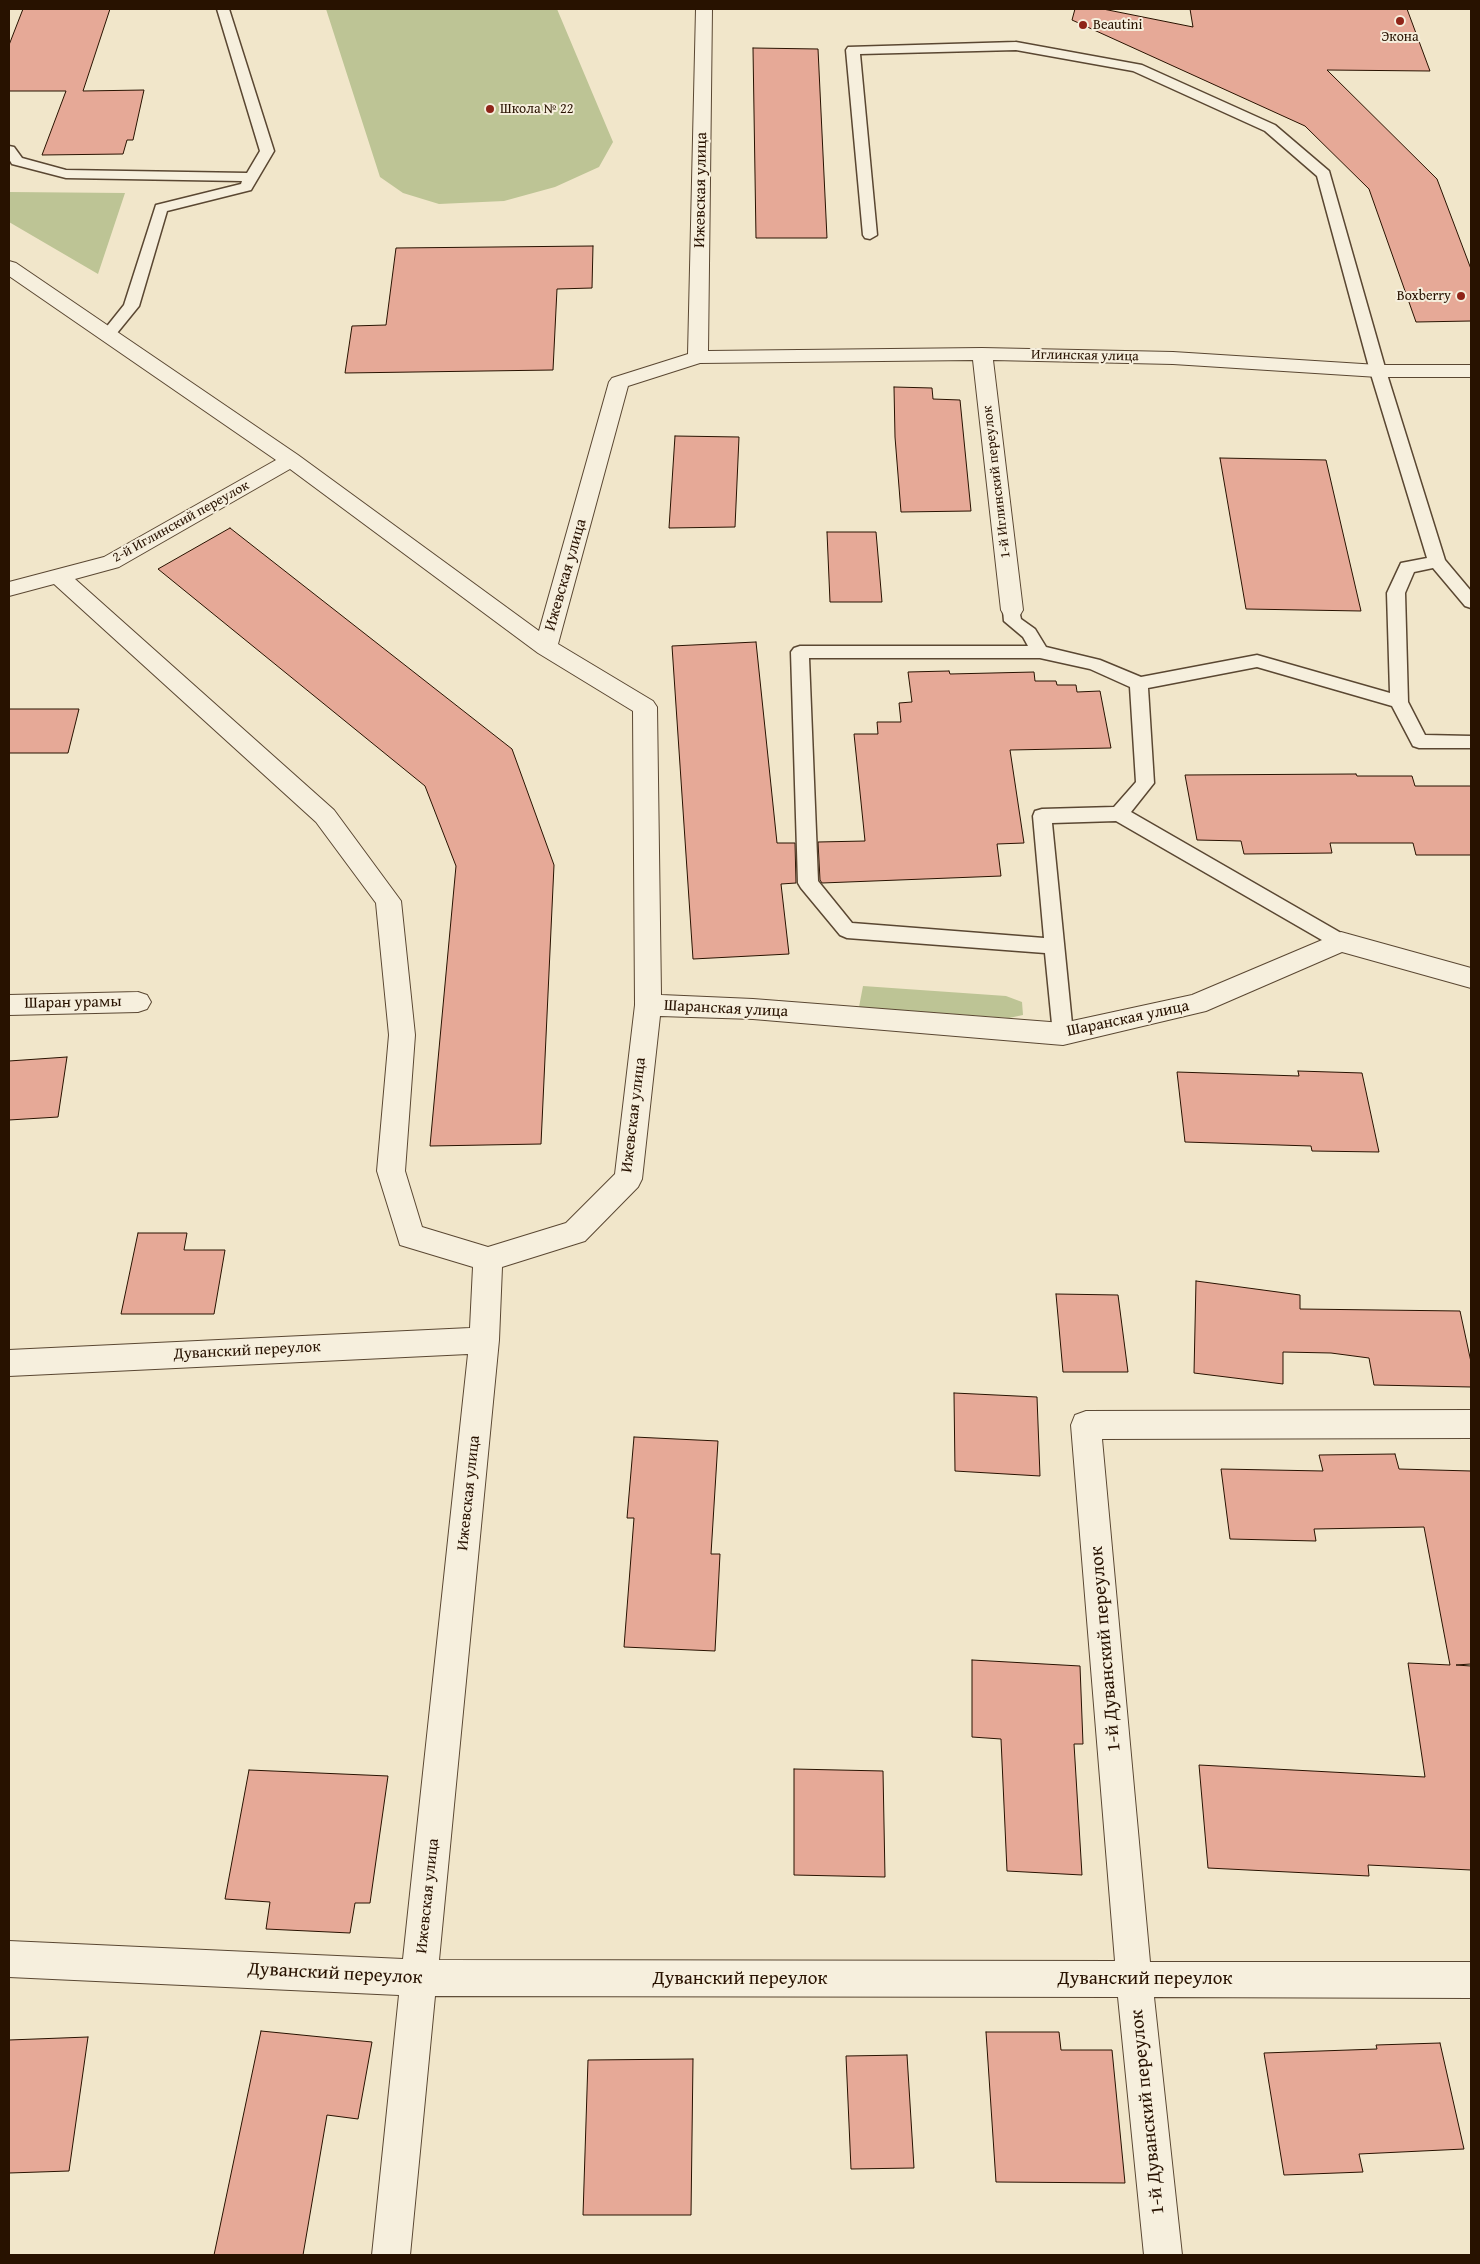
<!DOCTYPE html>
<meta charset="utf-8">
<style>
body{margin:0}
#map{position:relative;width:1480px;height:2264px;overflow:hidden;background:#f1e6ca;font-family:"Gentium Book Plus",serif}
canvas{display:block}
.frame{position:absolute;inset:0;border:10px solid #281200;pointer-events:none}
</style>
<div id="map">
<canvas width="1480" height="2264"></canvas>
<div class="frame"></div>
</div>
<script>
const g = document.querySelector('canvas').getContext('2d');
g.lineJoin = 'round';
function fillPath(path, color) {
  g.fillStyle = color;
  g.fill(path, 'evenodd');
}
function shape(rows) {
  const path = new Path2D();
  for (const r of rows) {
    path.moveTo(r[0], r[1]);
    for (let i = 2; i < r.length; i += 2) path.lineTo(r[i], r[i + 1]);
  }
  return path;
}
function stroke(path, color, width, dash) {
  g.strokeStyle = color;
  g.lineWidth = width;
  g.lineCap = dash ? 'butt' : 'round';
  g.setLineDash(dash || []);
  g.stroke(path);
}
function drawText(font, color, halo, rows, align = 'center') {
  g.font = font + ' "Gentium Book Plus",serif';
  g.lineWidth = 4;
  g.setLineDash([]);
  g.textBaseline = 'middle';
  g.strokeStyle = halo;
  g.fillStyle = color;
  for (const [text, x, y, turn = 0] of rows) {
    g.save();
    g.translate(x, y);
    g.rotate((+turn || 0) * Math.PI / 180);
    g.textAlign = isNaN(turn) ? turn : align;
    if (halo) g.strokeText(text, 0, 0);
    g.fillText(text, 0, 0);
    g.restore();
  }
}
fillPath(shape([
 [326,9,557,9,613,142,599,167,555,187,504,201,439,204,403,193,380,177],
 [9,192,125,193,98,274,9,222],
 [863,986,1006,996,1022,1002,1023,1015,1009,1018,859,1007]
]), '#bdc495');
const building = shape([
 [23,9,110,9,83,91,144,90,133,140,127,140,123,154,42,155,66,91,9,91,9,45,23,9],
 [1075,9,1103,9,1193,27,1190,9,1407,9,1430,71,1327,70,1437,179,1471,269,1471,321,1416,322,1369,189,1305,126,1072,20,1075,9],
 [753,48,818,49,827,238,756,238,753,48],
 [593,246,592,288,557,289,553,370,345,373,352,326,386,325,396,248,593,246],
 [894,387,932,388,933,399,960,400,971,511,901,512,895,437,894,387],
 [675,436,739,437,735,527,669,528,675,436],
 [1220,458,1326,460,1361,611,1246,609,1220,458],
 [230,528,512,749,554,865,541,1144,430,1146,456,866,425,786,158,569,230,528],
 [827,532,876,532,882,602,830,602,827,532],
 [756,642,777,843,795,843,796,883,781,884,789,954,693,959,672,646,756,642],
 [949,671,950,674,1034,672,1035,681,1056,681,1057,685,1076,685,1077,692,1100,691,1111,748,1010,750,1024,843,997,844,1001,876,822,883,820,880,818,842,865,841,854,734,878,734,877,722,901,722,899,703,912,702,908,672,949,671],
 [9,709,79,709,68,753,9,753,9,709],
 [1356,774,1357,776,1412,776,1415,786,1471,786,1471,855,1416,855,1413,843,1330,843,1332,853,1244,854,1241,841,1197,840,1185,775,1356,774],
 [67,1057,58,1117,9,1120,9,1061,67,1057],
 [1298,1071,1362,1073,1379,1152,1312,1151,1311,1146,1185,1142,1177,1072,1299,1076,1298,1071],
 [138,1233,187,1233,184,1250,225,1250,214,1314,121,1314,138,1233],
 [1196,1281,1300,1295,1300,1309,1460,1311,1471,1362,1471,1387,1374,1385,1369,1358,1331,1353,1283,1352,1283,1384,1194,1373,1196,1281],
 [1056,1294,1118,1295,1128,1372,1063,1372,1056,1294],
 [954,1393,1037,1397,1040,1476,955,1471,954,1393],
 [634,1437,718,1441,711,1554,720,1554,715,1651,624,1647,634,1518,627,1518,634,1437],
 [1395,1454,1399,1469,1471,1471,1471,1664,1456,1665,1471,1666,1471,1870,1368,1865,1369,1876,1208,1868,1199,1765,1425,1777,1408,1663,1450,1665,1424,1527,1314,1529,1316,1541,1230,1539,1221,1469,1323,1471,1319,1455,1395,1454],
 [972,1660,1080,1666,1083,1744,1074,1744,1082,1875,1007,1871,1001,1739,972,1737,972,1660],
 [794,1769,883,1771,885,1877,794,1875,794,1769],
 [249,1770,388,1776,370,1903,355,1903,350,1933,266,1929,270,1902,225,1899,249,1770],
 [261,2031,372,2042,358,2119,327,2115,303,2255,214,2255,261,2031],
 [986,2032,1059,2032,1061,2050,1112,2050,1125,2183,996,2182,986,2032],
 [88,2037,69,2171,9,2173,9,2040,88,2037],
 [1440,2043,1464,2149,1359,2154,1363,2172,1284,2175,1264,2053,1377,2049,1376,2045,1440,2043],
 [907,2055,914,2168,851,2169,846,2056,907,2055],
 [693,2059,691,2215,583,2215,588,2060,693,2059]
]);
fillPath(building, '#e6a997');
stroke(building, '#281200', 1);
const service = shape([
 [217,9,229,9,274,151,251,190,167,211,139,306,113,338,103,338,100,335,124,305,156,205,241,184,242,181,66,178,12,164,9,159,9,146,14,147,22,158,66,170,247,173,260,151,217,9],
 [1016,42,1142,65,1275,125,1329,171,1386,371,1445,560,1471,591,1471,608,1465,606,1433,568,1414,572,1405,593,1408,702,1425,735,1471,736,1471,748,1419,748,1413,746,1392,706,1257,667,1148,688,1154,783,1131,812,1348,937,1351,942,1348,947,1341,950,1334,947,1116,821,1052,823,1073,1034,1070,1040,1063,1042,1056,1040,1053,1034,1045,953,847,938,840,935,801,888,798,883,791,652,794,648,800,646,1028,646,1023,637,1004,621,1003,610,1006,606,1012,604,1018,606,1021,619,1035,629,1046,647,1100,660,1141,677,1257,655,1390,693,1387,593,1401,563,1427,558,1370,371,1317,176,1265,131,1133,71,1016,50,860,54,877,235,870,239,865,238,863,235,846,50,848,47,1016,42],
 [809,658,1040,658,1090,669,1130,687,1136,782,1114,807,1042,809,1035,811,1033,816,1044,938,852,923,818,881,809,658]
]);
const minor = shape([
 [696,9,712,9,708,351,982,348,1173,352,1378,365,1471,365,1471,377,1378,377,1173,364,993,360,1023,610,1020,615,1012,618,1004,615,1001,610,973,360,700,363,628,386,558,644,653,701,657,707,661,995,753,999,1063,1023,1192,995,1341,932,1471,968,1471,988,1342,952,1206,1011,1063,1045,753,1019,660,1016,642,1179,638,1187,585,1241,502,1267,499,1340,439,1960,1115,1961,1071,1425,1075,1415,1086,1411,1471,1410,1471,1438,1102,1439,1150,1962,1471,1962,1471,1998,1154,1997,1182,2255,1144,2255,1118,1997,435,1996,410,2255,372,2255,399,1995,9,1977,9,1941,403,1959,468,1354,9,1376,9,1350,470,1328,473,1267,400,1245,377,1171,389,1035,376,903,316,822,54,584,9,596,9,582,104,557,276,460,9,276,9,261,16,263,298,455,539,631,609,382,612,378,688,354,696,9],
 [290,469,538,653,633,711,635,1005,615,1174,566,1223,488,1247,422,1227,405,1171,415,1035,401,901,334,810,75,579,119,567,290,469],
 [138,992,147,995,151,1002,147,1009,138,1012,9,1015,9,995,138,992]
]);
stroke(service, '#5a4732', 3);
stroke(minor, '#5a4732', 2);
fillPath(service, '#f6efdd');
fillPath(minor, '#f6efdd');
for (const [x, y, r, color] of [
 [1400,21,5,"#8f2418"],
 [1083,25,5,"#8f2418"],
 [490,109,5,"#8f2418"],
 [1461,296,5,"#8f2418"]
]) {
  const dot = new Path2D();
  dot.arc(x, y, r, 0, 2 * Math.PI);
  g.fillStyle = color;
  g.fill(dot);
  stroke(dot, '#f6efdd', 2);
}
drawText('14px', '#281200', '#f6efdd', [
 ["Beautini",1093,25],
 ["Экона",1400,37,"center"],
 ["Школа № 22",500,109],
 ["Boxberry",1451,296,"right"]
], 'left');
drawText('14px', '#281200', '#f6efdd', [
 ["Иглинская улица",1085,356,1],
 ["1-й Иглинский переулок",997,482,-97],
 ["2-й Иглинский переулок",181,522,-29]
]);
drawText('16px', '#281200', '#f6efdd', [
 ["Ижевская улица",701,190,-89],
 ["Ижевская улица",566,575,-74],
 ["Шаран урамы",73,1003,-1],
 ["Шаранская улица",726,1009,3],
 ["Шаранская улица",1128,1019,-12],
 ["Ижевская улица",634,1115,-83],
 ["Дуванский переулок",247,1351,-3],
 ["Ижевская улица",469,1493,-84],
 ["Ижевская улица",428,1896,-84]
]);
drawText('19px', '#281200', '#f6efdd', [
 ["1-й Дуванский переулок",1106,1649,-95],
 ["Дуванский переулок",335,1974,3],
 ["Дуванский переулок",740,1979],
 ["Дуванский переулок",1145,1979],
 ["1-й Дуванский переулок",1148,2112,-96]
]);
</script>
